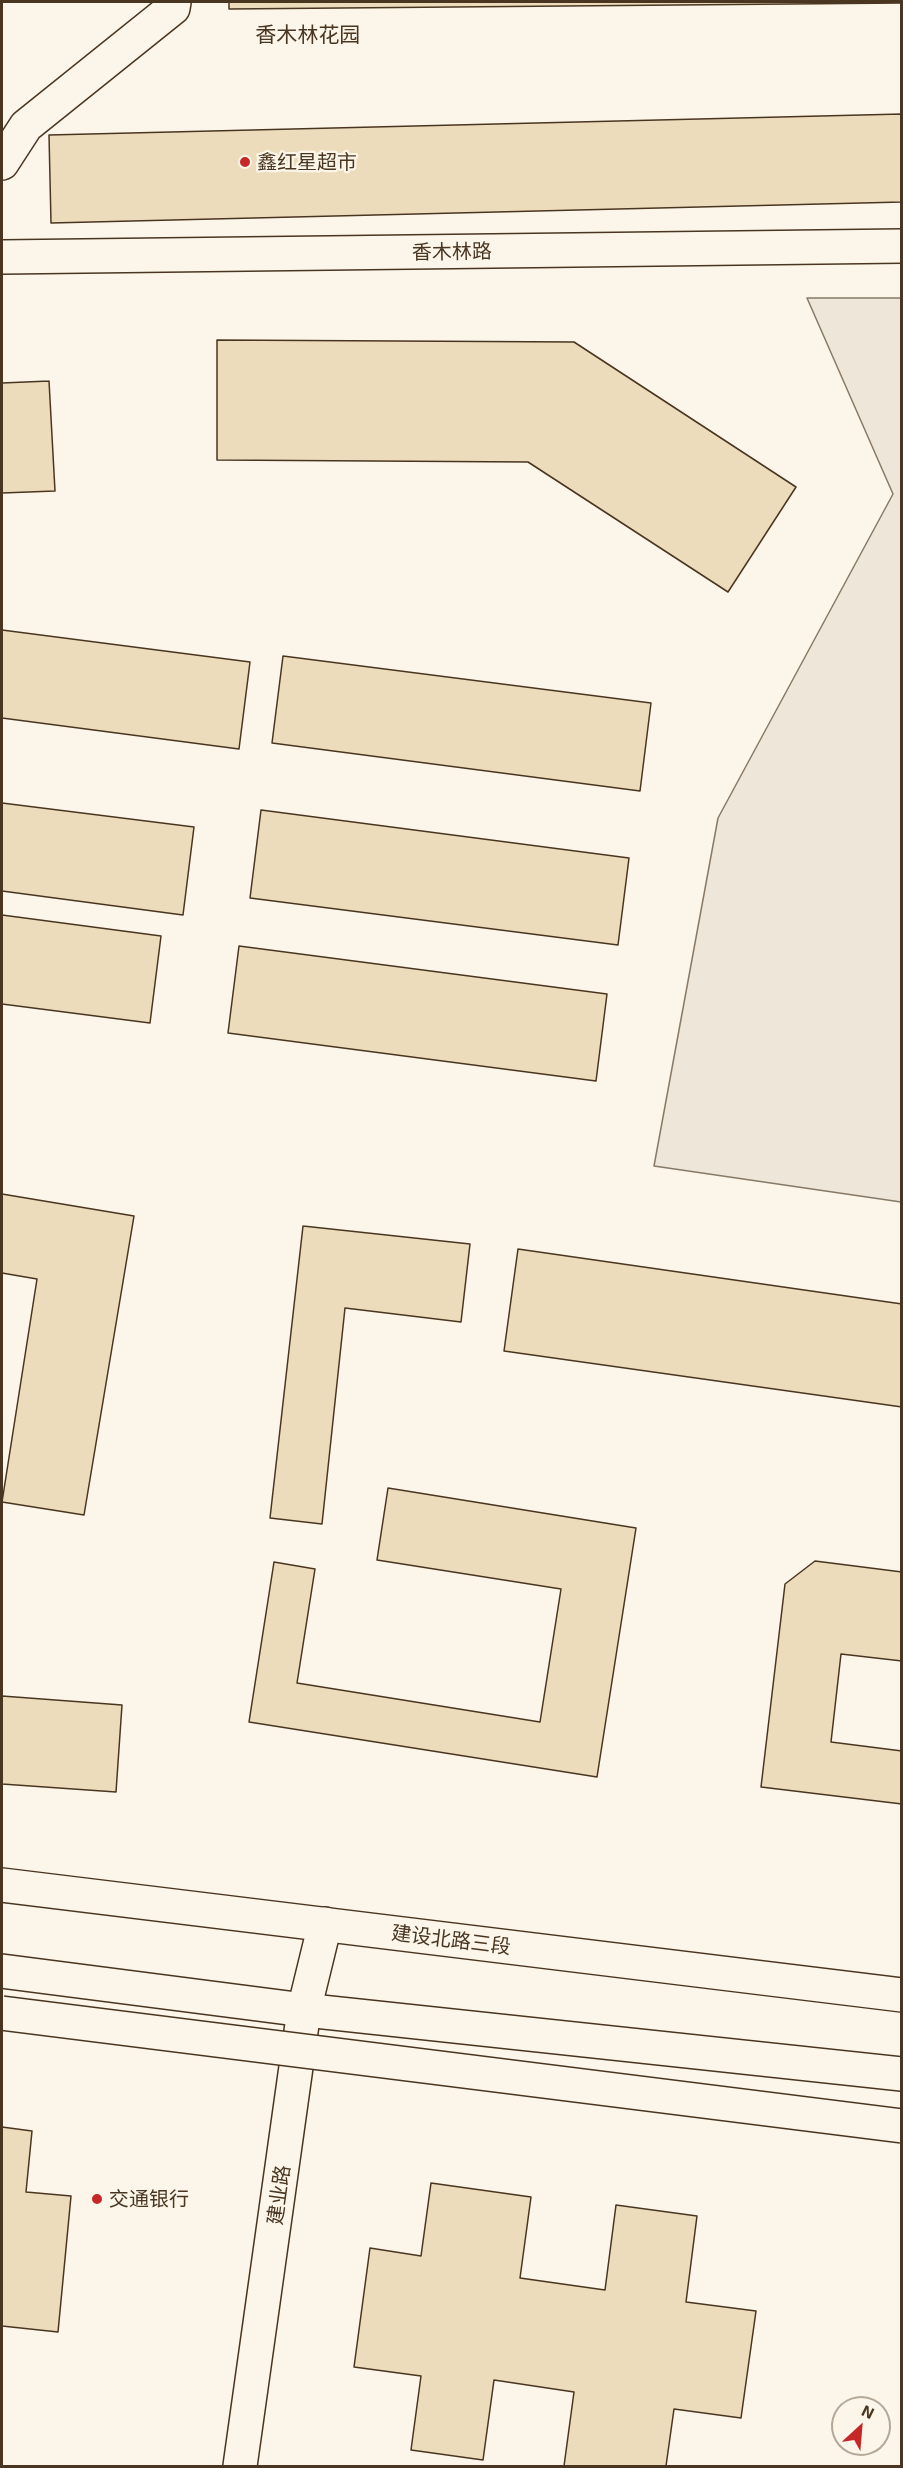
<!DOCTYPE html>
<meta charset="utf-8">
<style>
body{margin:0}
#map{position:relative;width:903px;height:2468px;overflow:hidden;background:#fbf6e9;font-family:"Exo 2",sans-serif}
canvas{display:block}
.frame{position:absolute;inset:0;border:3px solid #4a3520;pointer-events:none}
.north{position:absolute;left:831px;top:2396px;width:60px;height:60px;box-sizing:border-box;background:#fbf6e9;border:2px solid #b4a999;border-radius:50%;rotate:26deg;font-size:16px;font-weight:700;line-height:24px;text-align:center;color:#4a3520}
.north::after{content:'';display:block;margin:auto;width:21px;height:27px;background:#c62828;clip-path:polygon(50% 0,100% 100%,50% 72%,0 100%)}
</style>
<div id="map">
<canvas width="903" height="2468"></canvas>
<div class="frame"></div>
<div class="north">N</div>
</div>
<script>
const g = document.querySelector('canvas').getContext('2d');
g.lineJoin = 'round';
function fillPath(path, color) {
  g.fillStyle = color;
  g.fill(path, 'evenodd');
}
function shape(rows) {
  const path = new Path2D();
  for (const r of rows) {
    path.moveTo(r[0], r[1]);
    for (let i = 2; i < r.length; i += 2) path.lineTo(r[i], r[i + 1]);
  }
  return path;
}
function stroke(path, color, width, dash) {
  g.strokeStyle = color;
  g.lineWidth = width;
  g.lineCap = dash ? 'butt' : 'round';
  g.setLineDash(dash || []);
  g.stroke(path);
}
function drawText(font, color, halo, rows, align = 'center') {
  g.font = font + ' "Exo 2","Noto Sans SC",sans-serif';
  g.lineWidth = 4.5;
  g.setLineDash([]);
  g.textBaseline = 'middle';
  g.strokeStyle = halo;
  g.fillStyle = color;
  for (const [text, x, y, turn = 0] of rows) {
    g.save();
    g.translate(x, y);
    g.rotate((+turn || 0) * Math.PI / 180);
    g.textAlign = isNaN(turn) ? turn : align;
    if (halo) g.strokeText(text, 0, 0);
    g.fillText(text, 0, 0);
    g.restore();
  }
}
const green = shape([
 [807,298,901,298,901,1202,654,1166,718,818,893,494,807,298]
]);
fillPath(green, '#ede6d9');
stroke(green, '#887966', 1.5);
const building = shape([
 [229,2,902,2,902,3,229,9,229,2],
 [902,114,902,202,51,223,49,135,902,114],
 [217,340,574,342,796,487,728,592,528,462,217,460,217,340],
 [49,381,55,491,2,493,2,383,49,381],
 [2,630,250,662,239,749,2,718,2,630],
 [283,656,651,703,640,791,272,743,283,656],
 [2,803,194,827,183,915,2,891,2,803],
 [261,810,629,858,618,945,250,898,261,810],
 [2,915,161,936,150,1023,2,1004,2,915],
 [239,946,607,994,596,1081,228,1033,239,946],
 [2,1194,134,1216,84,1515,2,1502,37,1279,2,1273,2,1194],
 [303,1226,470,1244,461,1322,345,1308,322,1524,270,1518,303,1226],
 [518,1249,902,1304,902,1407,504,1351,518,1249],
 [388,1488,636,1528,597,1777,249,1722,274,1562,315,1569,297,1683,540,1722,561,1589,377,1560,388,1488],
 [815,1561,902,1572,902,1661,841,1654,831,1742,902,1751,902,1804,761,1787,785,1584,815,1561],
 [2,1696,122,1705,116,1792,2,1784,2,1696],
 [2,2127,32,2131,26,2192,71,2196,58,2332,2,2326,2,2127],
 [431,2183,531,2197,520,2278,605,2290,616,2205,697,2216,686,2302,756,2311,741,2418,674,2409,666,2466,564,2466,574,2392,494,2380,483,2460,411,2450,421,2376,354,2367,370,2248,421,2256,431,2183]
]);
fillPath(building, '#ecdcbc');
stroke(building, '#4a3520', 1.5);
const minor = shape([
 [2,163,26,126,173,8,174,2],
 [2,257,902,246]
]);
const tertiary = shape([
 [240,2466,304,2010,325,1924]
]);
const primary = shape([
 [2,1885,902,1995],
 [2,1971,304,2010,902,2074]
]);
stroke(minor, '#4a3520', 36);
stroke(tertiary, '#4a3520', 36);
stroke(primary, '#4a3520', 36);
stroke(minor, '#fbf6e9', 33);
stroke(tertiary, '#fbf6e9', 33);
stroke(primary, '#fbf6e9', 33);
const trunkBridge = shape([
 [2,2013,902,2126]
]);
stroke(trunkBridge, '#4a3520', 36, []);
stroke(trunkBridge, '#fbf6e9', 33);
for (const [x, y, r, color] of [
 [245,162,6,"#c62828"],
 [97,2199,6,"#c62828"]
]) {
  const dot = new Path2D();
  dot.arc(x, y, r, 0, 2 * Math.PI);
  g.fillStyle = color;
  g.fill(dot);
  stroke(dot, '#fbf6e9', 2);
}
drawText('20px', '#4a3520', '#fbf6e9', [
 ["鑫红星超市",257,162],
 ["交通银行",109,2199]
], 'left');
drawText('20px', '#4a3520', '#fbf6e9', [
 ["香木林路",452,252,-1],
 ["建设北路三段",451,1940,7],
 ["建业路",279,2195,-82]
]);
drawText('21px', '#4a3520', '#fbf6e9', [
 ["香木林花园",308,35]
]);
</script>
